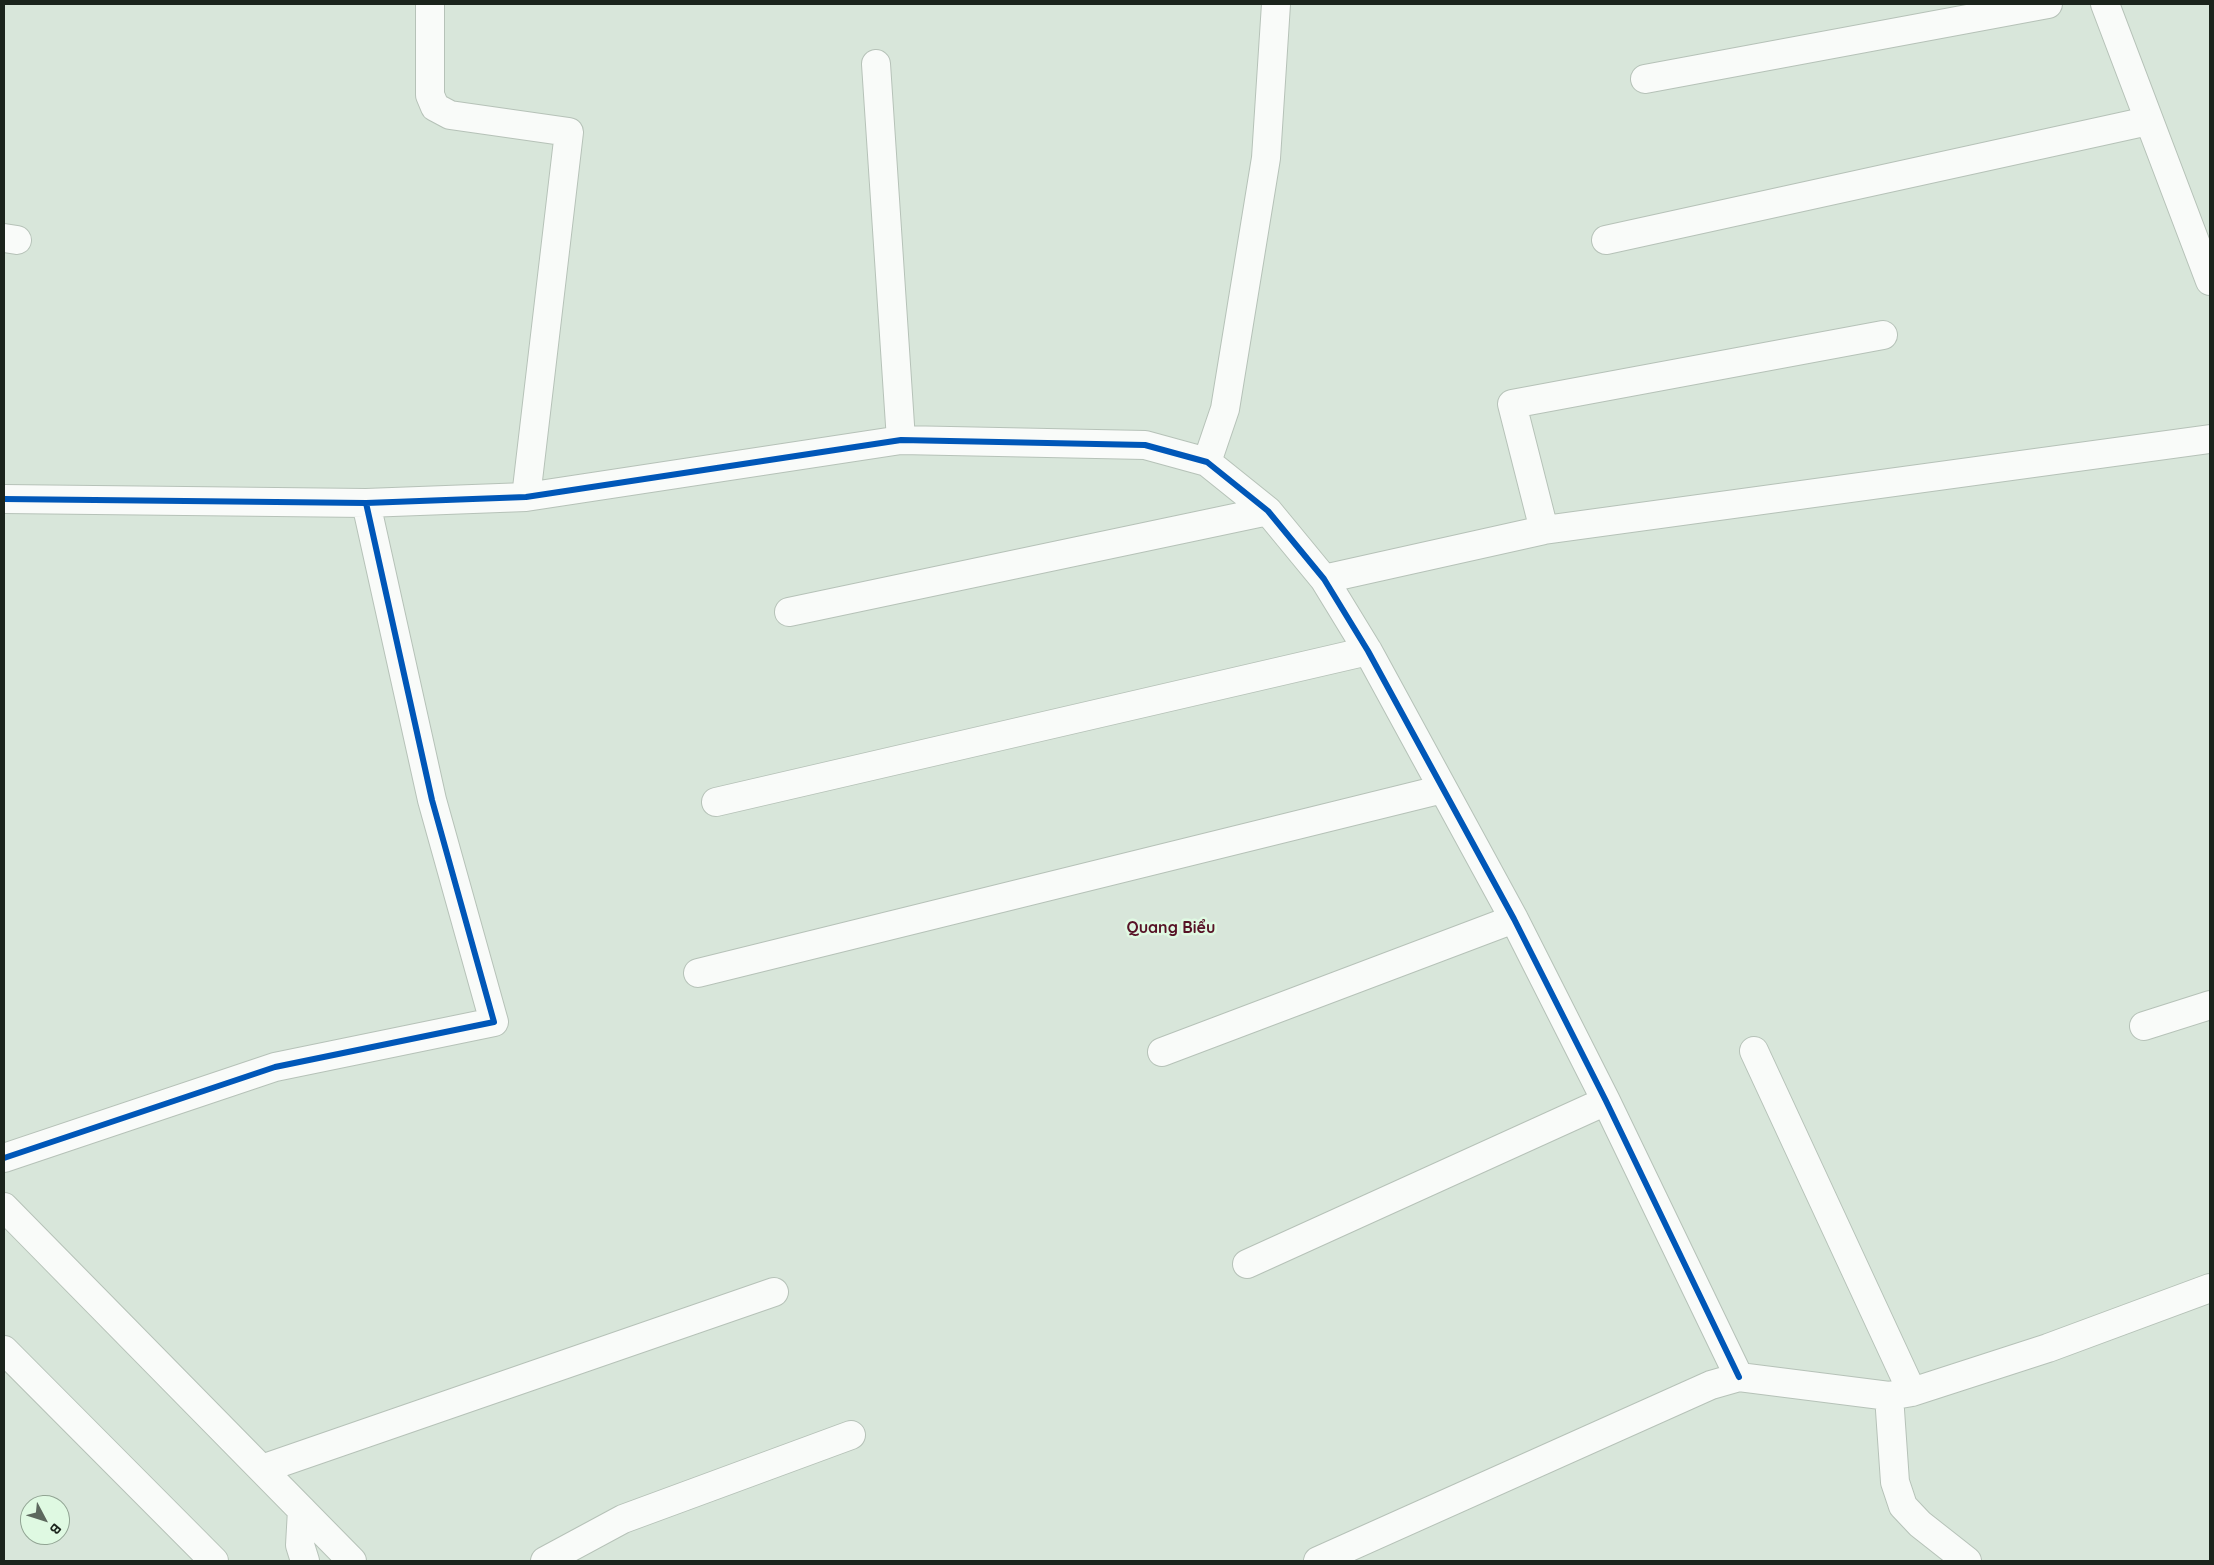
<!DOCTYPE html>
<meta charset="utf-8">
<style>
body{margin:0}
#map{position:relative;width:2214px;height:1565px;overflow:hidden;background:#d8e6da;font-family:Quicksand,sans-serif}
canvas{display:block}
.frame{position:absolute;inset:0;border:5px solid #1b241c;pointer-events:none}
.north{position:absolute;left:20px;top:1495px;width:50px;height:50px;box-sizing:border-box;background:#dff9e2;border:1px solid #91a493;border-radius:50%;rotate:130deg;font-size:14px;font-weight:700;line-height:20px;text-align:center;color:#1b241c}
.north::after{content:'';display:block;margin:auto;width:18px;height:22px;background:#5d685e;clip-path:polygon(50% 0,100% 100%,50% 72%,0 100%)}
</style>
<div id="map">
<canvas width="2214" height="1565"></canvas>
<div class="frame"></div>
<div class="north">B</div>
</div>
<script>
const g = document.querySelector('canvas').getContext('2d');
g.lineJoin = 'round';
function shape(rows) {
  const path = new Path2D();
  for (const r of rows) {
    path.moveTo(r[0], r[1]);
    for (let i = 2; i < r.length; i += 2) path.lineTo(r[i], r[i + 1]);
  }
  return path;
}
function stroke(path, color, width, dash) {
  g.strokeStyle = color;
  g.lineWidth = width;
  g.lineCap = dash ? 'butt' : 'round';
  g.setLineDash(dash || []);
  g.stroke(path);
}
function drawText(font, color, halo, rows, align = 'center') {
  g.font = font + ' Quicksand,sans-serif';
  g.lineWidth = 5;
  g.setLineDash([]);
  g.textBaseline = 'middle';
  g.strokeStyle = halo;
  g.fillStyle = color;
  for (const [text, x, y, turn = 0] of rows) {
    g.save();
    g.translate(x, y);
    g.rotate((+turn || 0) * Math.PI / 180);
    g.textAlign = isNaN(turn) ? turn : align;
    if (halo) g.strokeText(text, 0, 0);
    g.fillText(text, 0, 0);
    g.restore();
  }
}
const minor = shape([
 [430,4,430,95,435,107,450,115,569,132,526,497],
 [2105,4,2210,281],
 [876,64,901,440],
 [1645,79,2048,4],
 [4,238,17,240],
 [1606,240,2148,121],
 [1207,462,1225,409,1266,158,1276,4],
 [4,499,366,503,526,497,901,440,1145,445,1207,462,1268,511,1324,579,1368,651,1514,919,1606,1101,1739,1377],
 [1544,530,1512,404,1883,335],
 [1324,579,1544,530,2210,439],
 [789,612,1268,511],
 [716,802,1368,651],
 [698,973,1443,789],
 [2144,1026,2210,1005],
 [1754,1051,1912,1392],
 [1162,1052,1514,919],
 [4,1158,275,1067,494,1022,432,800,366,503],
 [4,1207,352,1561],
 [1247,1264,1606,1101],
 [1889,1396,1895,1482,1903,1506,1920,1524,1967,1561],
 [262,1469,774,1292],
 [302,1510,300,1545,305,1561],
 [545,1561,623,1519,851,1435],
 [1318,1561,1711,1385,1739,1377,1889,1396,1912,1392,2048,1348,2210,1288]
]);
const tertiary = shape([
 [4,1350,214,1561]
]);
stroke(minor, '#b6c2b8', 30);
stroke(tertiary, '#b6c2b8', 30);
stroke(minor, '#f9fbf9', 28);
stroke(tertiary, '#f9fbf9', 28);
stroke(shape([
 [4,499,366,503,526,497,901,440,1145,445,1207,462,1268,511,1324,579,1368,651,1514,919,1606,1101,1739,1377],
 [4,1158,275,1067,494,1022,432,800,366,503]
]), '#0057b8', 6);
drawText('bold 16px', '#571226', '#dff9e2', [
 ["Quang Biểu",1171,928]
]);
</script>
